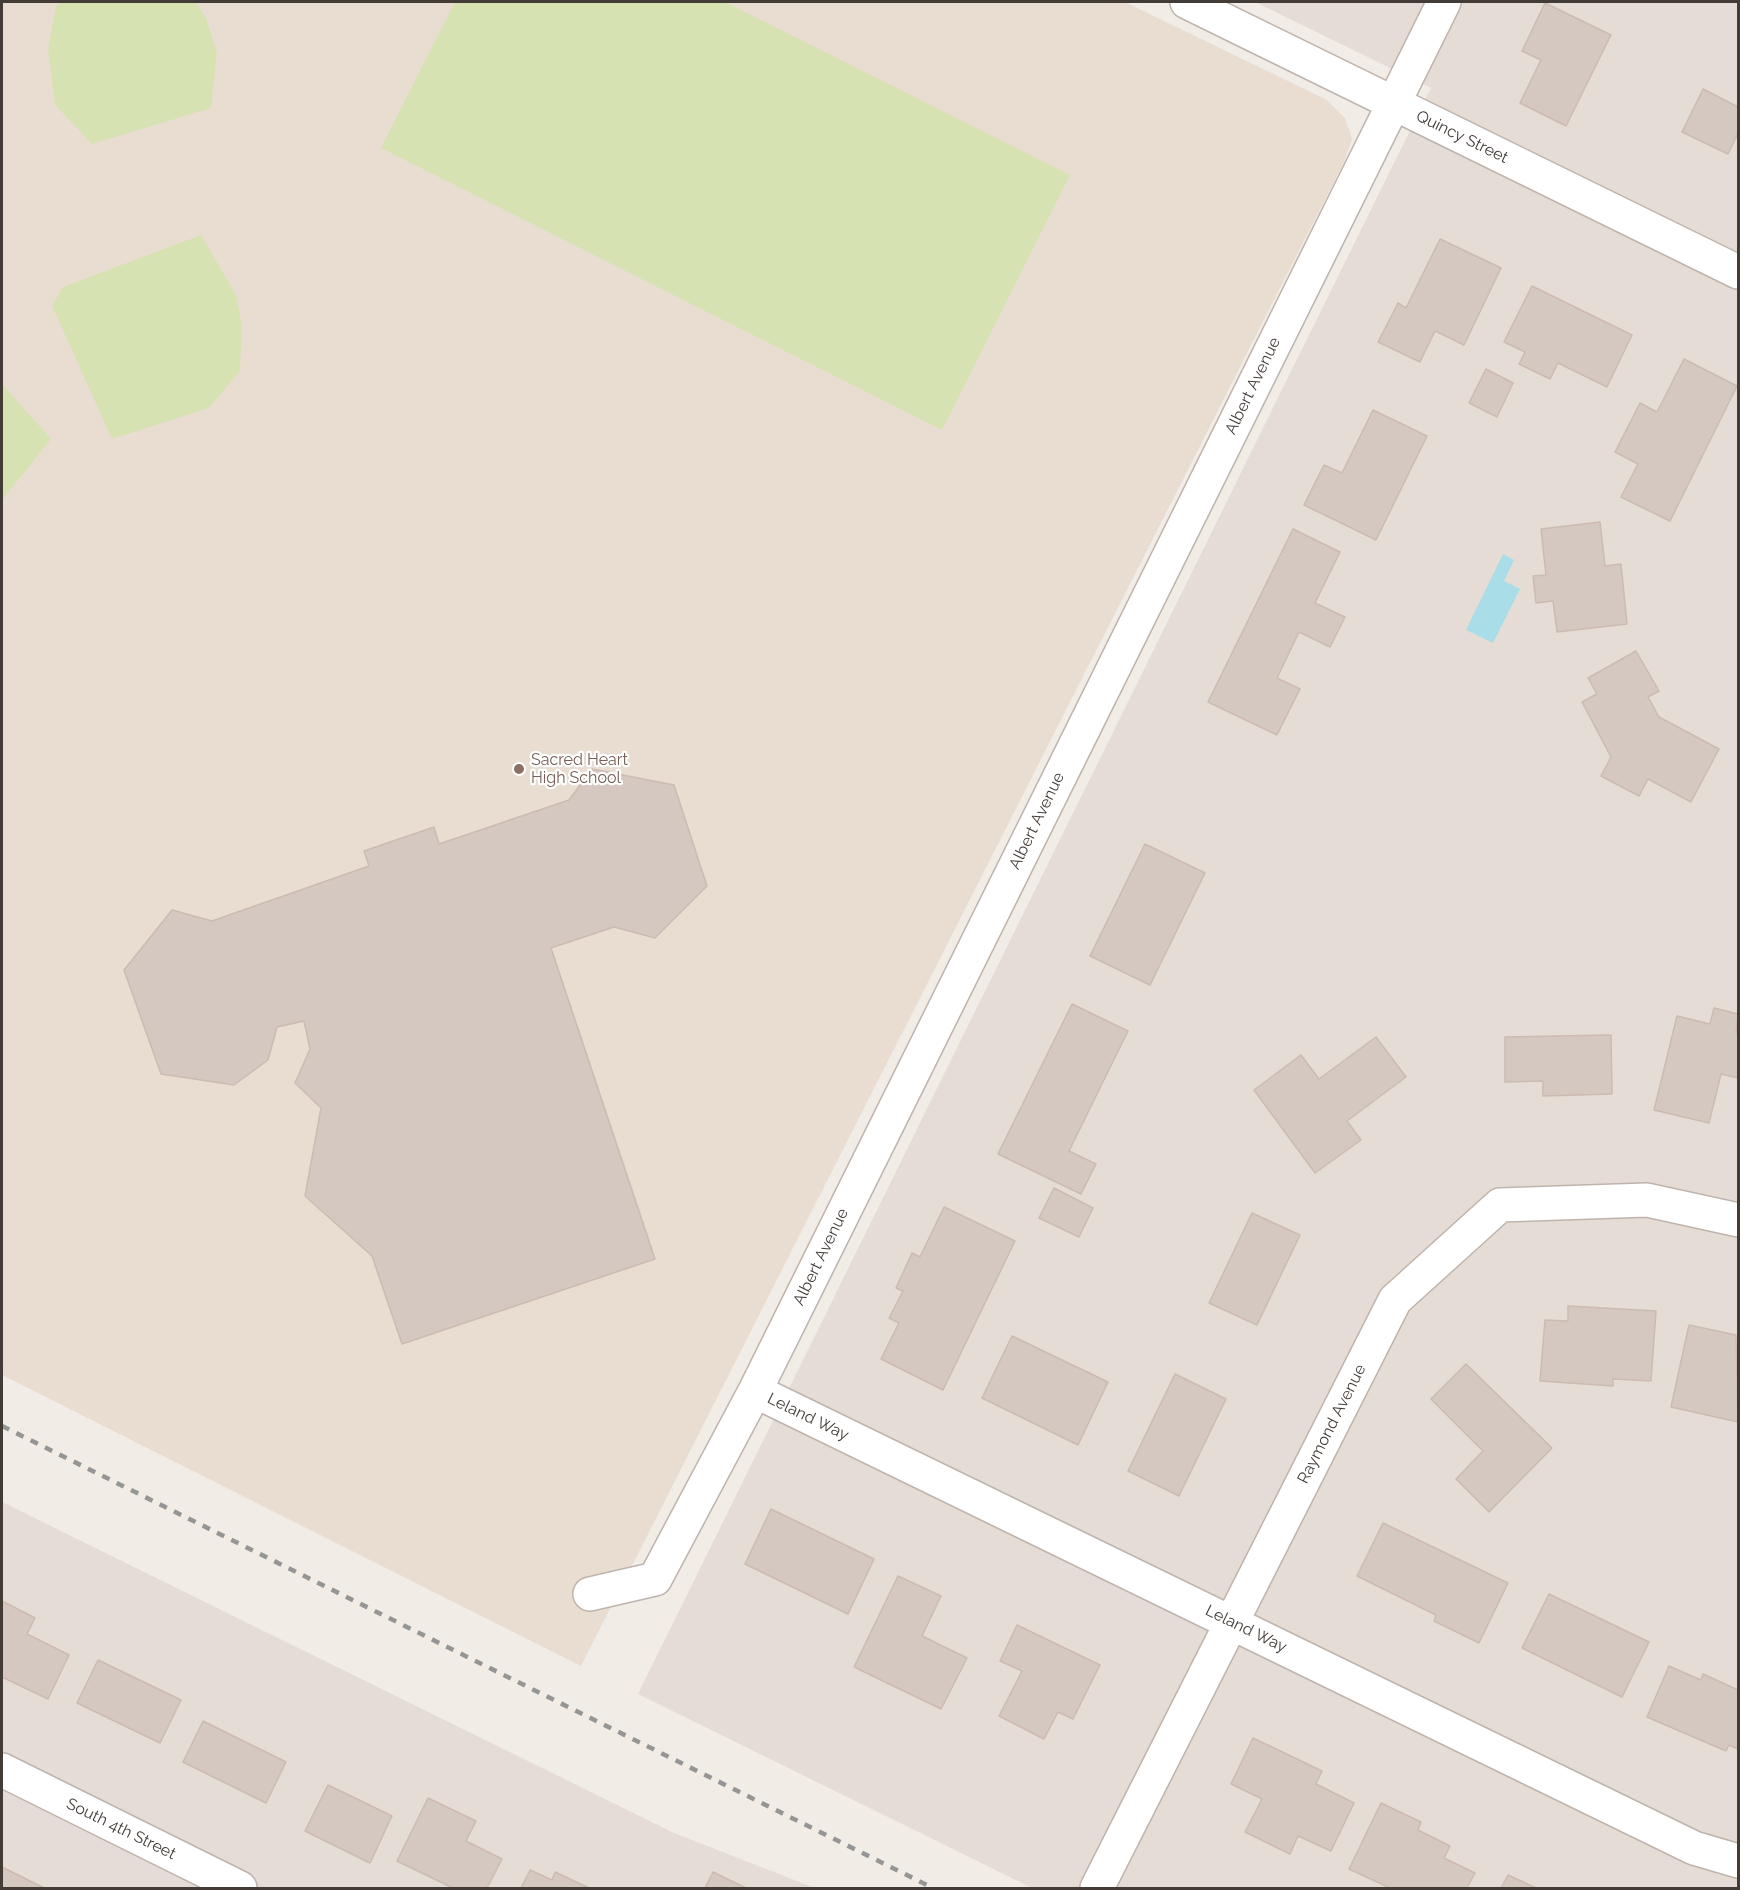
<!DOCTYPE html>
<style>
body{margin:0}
#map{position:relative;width:1740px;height:1890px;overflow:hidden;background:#f1ece6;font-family:Raleway,sans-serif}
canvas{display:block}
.frame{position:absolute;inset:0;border:3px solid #433b36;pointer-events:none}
</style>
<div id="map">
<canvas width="1740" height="1890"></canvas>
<div class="frame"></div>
</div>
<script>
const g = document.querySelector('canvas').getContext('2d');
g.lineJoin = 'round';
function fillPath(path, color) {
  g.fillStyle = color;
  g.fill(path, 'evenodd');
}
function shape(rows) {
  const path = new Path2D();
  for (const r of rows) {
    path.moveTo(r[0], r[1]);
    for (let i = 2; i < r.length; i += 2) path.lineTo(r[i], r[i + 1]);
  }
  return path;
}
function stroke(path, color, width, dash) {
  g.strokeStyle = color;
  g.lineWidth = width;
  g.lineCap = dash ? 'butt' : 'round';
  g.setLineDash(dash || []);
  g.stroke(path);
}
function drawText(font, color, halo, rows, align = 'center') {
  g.font = font + ' Raleway,sans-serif';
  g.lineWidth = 4.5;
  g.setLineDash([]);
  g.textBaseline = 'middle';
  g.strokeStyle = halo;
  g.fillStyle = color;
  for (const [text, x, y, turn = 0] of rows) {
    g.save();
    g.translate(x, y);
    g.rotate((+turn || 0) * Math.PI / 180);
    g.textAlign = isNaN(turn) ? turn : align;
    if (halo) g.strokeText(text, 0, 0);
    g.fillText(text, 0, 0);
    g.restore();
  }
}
fillPath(shape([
 [1255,2,1738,2,1738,1888,1032,1888,638,1694,1431,88],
 [2,1502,674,1833,815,1888,2,1888]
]), '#e5dcd5');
fillPath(shape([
 [2,2,1125,2,1327,100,1345,118,1352,139,1344,162,581,1666,2,1375]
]), '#e9ddd2');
fillPath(shape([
 [61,2,196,2,206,18,217,53,211,108,92,144,55,105,48,49,56,6],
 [455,2,725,2,1070,175,942,430,381,148],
 [201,235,236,295,242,325,240,371,209,408,112,439,52,306,63,287],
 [2,384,51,439,2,500]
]), '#d7e2b3');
fillPath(shape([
 [1503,554,1514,560,1504,581,1520,589,1493,643,1466,630]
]), '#a9dde8');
const building = shape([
 [1545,3,1611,35,1566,126,1520,103,1541,60,1522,51,1545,3],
 [1703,89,1738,107,1738,133,1728,154,1682,132,1703,89],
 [1440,239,1501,268,1464,345,1435,331,1420,362,1378,342,1398,303,1406,308,1440,239],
 [1532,286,1632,335,1607,387,1558,363,1550,379,1519,364,1525,352,1504,342,1532,286],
 [1684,359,1737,386,1670,521,1621,497,1638,464,1615,452,1640,403,1657,412,1684,359],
 [1486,369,1513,383,1497,417,1469,403,1486,369],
 [1373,410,1427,436,1376,540,1304,505,1324,465,1342,473,1373,410],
 [1600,522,1605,566,1621,564,1627,624,1557,632,1553,601,1536,603,1533,576,1546,575,1541,529,1600,522],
 [1293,529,1340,552,1315,603,1345,617,1330,647,1299,632,1277,678,1300,689,1277,735,1208,702,1293,529],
 [1636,651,1659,691,1648,697,1659,717,1719,749,1691,802,1648,779,1639,796,1601,776,1611,757,1582,702,1597,694,1588,678,1636,651],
 [592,769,674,785,707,886,655,938,614,927,551,948,655,1259,402,1344,372,1256,305,1196,321,1108,295,1083,310,1049,304,1021,277,1027,268,1060,234,1085,161,1074,124,970,172,910,212,921,369,866,364,851,434,827,439,844,569,800,592,769],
 [1145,844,1205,873,1150,985,1090,956,1145,844],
 [1072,1004,1128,1031,1069,1151,1096,1164,1081,1194,998,1154,1072,1004],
 [1714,1008,1738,1014,1736,1033,1738,1033,1738,1078,1721,1074,1709,1123,1654,1110,1677,1016,1710,1024,1714,1008],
 [1611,1035,1612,1094,1543,1096,1543,1081,1505,1082,1505,1037,1611,1035],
 [1376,1037,1406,1077,1347,1121,1361,1140,1315,1173,1254,1090,1301,1055,1319,1079,1376,1037],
 [1054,1188,1093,1208,1079,1237,1039,1218,1054,1188],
 [944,1207,1015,1241,943,1390,881,1359,899,1323,889,1318,903,1291,896,1288,912,1253,920,1257,944,1207],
 [1252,1213,1300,1235,1257,1325,1209,1303,1252,1213],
 [1568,1306,1656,1311,1651,1381,1613,1379,1613,1386,1540,1381,1545,1320,1568,1321,1568,1306],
 [1689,1325,1736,1335,1738,1422,1671,1407,1689,1325],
 [1012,1336,1108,1382,1078,1445,982,1398,1012,1336],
 [1466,1364,1552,1448,1489,1512,1456,1479,1483,1451,1431,1399,1466,1364],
 [1175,1374,1226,1399,1179,1496,1128,1471,1175,1374],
 [771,1509,874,1559,848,1614,745,1564,771,1509],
 [1383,1523,1508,1583,1479,1643,1434,1621,1436,1615,1357,1576,1383,1523],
 [898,1576,941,1596,922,1636,967,1658,941,1709,854,1667,898,1576],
 [1549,1594,1649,1642,1622,1697,1522,1648,1549,1594],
 [2,1601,35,1618,27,1634,69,1655,48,1699,2,1677,2,1601],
 [1017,1625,1100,1665,1073,1719,1058,1712,1044,1739,999,1716,1022,1671,1000,1661,1017,1625],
 [98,1660,181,1700,160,1743,77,1703,98,1660],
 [1669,1666,1701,1680,1703,1674,1738,1690,1738,1749,1729,1745,1726,1751,1647,1717,1669,1666],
 [203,1721,286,1762,266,1803,183,1762,203,1721],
 [1253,1738,1322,1771,1316,1784,1354,1803,1331,1851,1298,1836,1290,1854,1245,1832,1262,1799,1231,1784,1253,1738],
 [328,1785,392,1816,370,1863,305,1831,328,1785],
 [428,1798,476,1821,466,1841,502,1859,487,1888,453,1888,397,1861,428,1798],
 [1381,1803,1421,1822,1418,1830,1450,1846,1444,1858,1475,1873,1467,1888,1390,1888,1349,1869,1381,1803],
 [2,1867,44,1888,2,1888,2,1867],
 [530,1870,552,1880,555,1872,589,1888,521,1888,530,1870],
 [713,1872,746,1888,705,1888,713,1872],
 [1508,1875,1536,1888,1501,1888,1508,1875]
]);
fillPath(building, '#d5c8c0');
stroke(building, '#ccbbb1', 1.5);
const minor = shape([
 [1187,2,1738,272],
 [755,1391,1694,1848,1738,1861],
 [590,1594,655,1579,755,1391,1444,2],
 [2,1770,240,1888],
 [1097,1888,1395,1300,1500,1205,1647,1200,1738,1220]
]);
stroke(minor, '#bfb4ad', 36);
stroke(minor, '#fff', 33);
stroke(shape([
 [2,1426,933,1888]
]), '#959595', 4.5, [8, 8]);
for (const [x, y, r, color] of [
 [519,769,6,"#8d6e63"]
]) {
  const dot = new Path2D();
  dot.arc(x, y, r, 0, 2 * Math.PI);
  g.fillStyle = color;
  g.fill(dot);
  stroke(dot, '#fff', 2);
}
drawText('16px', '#433b36', '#fff', [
 ["Quincy Street",1462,137,26],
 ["Albert Avenue",1253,386,-64],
 ["Albert Avenue",1037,821,-64],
 ["Albert Avenue",821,1257,-64],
 ["Leland Way",808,1417,26],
 ["Raymond Avenue",1332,1424,-63],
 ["Leland Way",1246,1629,26],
 ["South 4th Street",121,1829,26]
]);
drawText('16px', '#785e54', '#fff', [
 ["Sacred Heart",531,760],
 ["High School",531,778]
], 'left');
</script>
